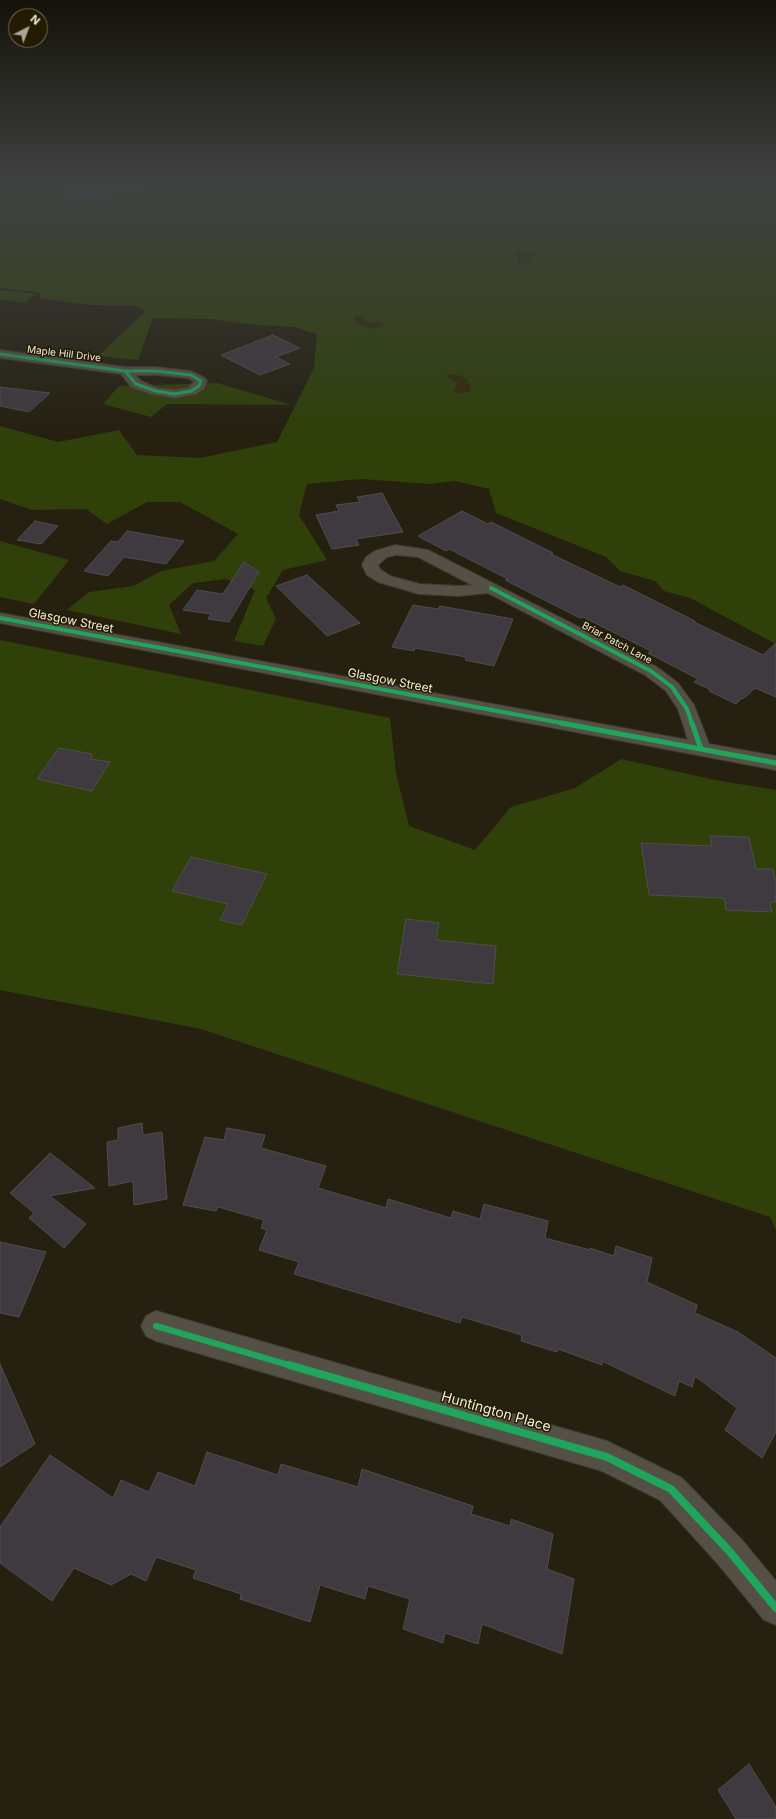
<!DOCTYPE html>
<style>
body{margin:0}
#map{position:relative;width:776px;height:1819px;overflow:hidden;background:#252010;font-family:Inter,sans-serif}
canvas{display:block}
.north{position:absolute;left:8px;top:8px;width:40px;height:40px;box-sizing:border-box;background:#231b00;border:1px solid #756f58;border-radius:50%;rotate:42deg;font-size:11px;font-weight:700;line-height:16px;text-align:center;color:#f1ecdb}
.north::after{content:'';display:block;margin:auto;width:14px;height:18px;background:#aaa594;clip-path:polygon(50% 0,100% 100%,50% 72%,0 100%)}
</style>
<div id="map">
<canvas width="776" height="1819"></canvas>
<div class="north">N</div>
</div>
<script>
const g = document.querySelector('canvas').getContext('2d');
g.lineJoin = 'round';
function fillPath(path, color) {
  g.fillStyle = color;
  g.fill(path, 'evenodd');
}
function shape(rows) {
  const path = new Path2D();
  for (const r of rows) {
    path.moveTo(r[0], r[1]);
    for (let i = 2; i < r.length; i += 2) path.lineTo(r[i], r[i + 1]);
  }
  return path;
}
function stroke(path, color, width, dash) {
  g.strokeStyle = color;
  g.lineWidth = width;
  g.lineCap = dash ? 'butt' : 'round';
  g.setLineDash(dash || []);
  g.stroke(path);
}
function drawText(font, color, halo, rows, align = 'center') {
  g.font = font + ' Inter,sans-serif';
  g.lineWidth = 3;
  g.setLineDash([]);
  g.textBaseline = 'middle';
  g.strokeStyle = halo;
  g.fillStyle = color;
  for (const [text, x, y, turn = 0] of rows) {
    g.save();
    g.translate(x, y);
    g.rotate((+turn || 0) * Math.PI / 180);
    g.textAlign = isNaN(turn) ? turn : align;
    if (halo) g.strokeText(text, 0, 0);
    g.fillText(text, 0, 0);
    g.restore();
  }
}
fillPath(shape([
 [0,184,776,184,776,644,690,598,664,591,655,581,620,571,606,557,496,513,489,489,455,481,430,484,361,479,307,484,299,515,327,560,283,570,266,598,276,619,263,646,234,641,255,590,226,579,193,583,169,605,181,634,67,610,89,592,133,586,161,571,214,561,238,534,180,502,147,502,107,524,86,509,32,510,0,499,0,426,58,442,119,430,137,455,200,458,277,442,314,368,317,334,294,327,257,325,210,319,153,318,138,360,98,356,146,311,134,306,90,305,40,298,41,293,0,288],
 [0,290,36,294,25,303,0,299],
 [217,383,292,405,167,404,151,417,103,404,119,386],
 [0,541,69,560,34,604,0,597],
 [0,640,390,718,396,773,409,826,475,850,511,807,575,788,621,759,715,780,776,790,776,1230,770,1217,201,1029,0,990]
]), '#2f4009');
fillPath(shape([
 [519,250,533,254,529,256,533,261,528,262,526,265,519,264,517,261,519,257,515,253],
 [356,315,364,317,365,320,370,322,379,322,382,325,382,327,371,329,362,325,353,319],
 [454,374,466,378,471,387,469,392,460,394,453,391,457,387,455,384,458,383,451,380,447,375]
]), '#322a0c');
fillPath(shape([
 [71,184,167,184,146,189,119,192,97,198,76,201,69,199,67,195,67,190]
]), '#215e5d');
const building = shape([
 [273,335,300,348,276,357,290,364,260,375,221,355,273,335],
 [0,387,50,393,29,412,0,406,0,387],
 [382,493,403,532,356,539,359,545,332,549,316,515,339,511,336,505,360,502,357,497,382,493],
 [462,511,488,524,491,522,553,553,551,554,620,587,623,585,695,621,694,622,763,655,776,643,776,697,755,688,743,699,742,698,736,704,709,691,711,690,694,682,698,679,648,653,651,651,583,617,580,618,505,580,508,579,449,549,446,551,418,536,462,511],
 [35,521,58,526,41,544,17,540,35,521],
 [127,531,184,541,166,564,124,557,108,576,84,571,111,541,118,542,127,531],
 [244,562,259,572,229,622,208,619,211,614,183,610,197,590,223,594,244,562],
 [307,575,360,623,327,636,276,586,307,575],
 [413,605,438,609,440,606,513,619,494,666,465,660,466,657,415,648,414,651,392,647,413,605],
 [59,748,92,754,91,759,110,762,92,791,37,779,59,748],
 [710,836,749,837,756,869,773,869,776,883,776,902,770,902,772,912,726,910,724,898,649,895,641,843,712,846,710,836],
 [191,857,267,874,242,925,220,920,228,904,172,891,191,857],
 [406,919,439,923,436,940,496,946,493,984,397,974,406,919],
 [142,1123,143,1135,162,1132,167,1199,134,1205,133,1181,109,1186,107,1142,118,1140,118,1128,142,1123],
 [227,1128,265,1135,261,1148,326,1166,318,1188,386,1208,388,1199,451,1218,453,1211,480,1219,484,1204,548,1221,545,1238,590,1250,590,1248,614,1256,616,1246,652,1258,647,1282,697,1305,695,1313,738,1332,776,1358,776,1432,762,1458,725,1430,737,1408,695,1376,692,1387,679,1381,675,1396,602,1361,602,1365,558,1349,557,1352,521,1341,522,1335,462,1317,460,1323,294,1274,299,1262,259,1250,267,1230,261,1228,264,1220,218,1207,216,1211,183,1205,205,1137,224,1140,227,1128],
 [50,1153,95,1188,50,1196,86,1224,64,1248,29,1218,34,1213,10,1193,50,1153],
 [0,1242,46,1252,19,1317,0,1313,0,1242],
 [0,1364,35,1444,0,1467,0,1364],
 [207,1452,278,1475,281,1464,358,1487,362,1469,473,1506,471,1514,510,1526,511,1519,553,1534,547,1569,574,1579,562,1654,482,1624,478,1644,445,1633,443,1643,403,1629,410,1599,368,1586,365,1599,320,1585,310,1622,240,1599,241,1594,193,1578,196,1570,156,1557,146,1581,131,1574,111,1585,74,1568,52,1601,0,1563,0,1527,50,1455,113,1498,121,1480,149,1492,158,1472,195,1486,207,1452],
 [749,1764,776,1807,776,1819,736,1819,718,1790,749,1764]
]);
fillPath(building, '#3e3a40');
stroke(building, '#504e4c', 1);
const minor = shape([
 [0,350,125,367,156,367,191,371,205,378,207,381,204,389,196,394,174,398,151,394,131,387,121,374,0,358,0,350],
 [135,375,156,375,188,378,194,382,187,388,174,390,158,388,141,381,135,375],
 [395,545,428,550,657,667,678,683,694,705,709,744,776,756,776,770,0,623,0,613,688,740,678,709,666,691,645,675,488,593,459,596,419,594,378,582,367,575,362,565,366,557,375,551,395,545],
 [396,555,418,557,472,585,459,586,420,584,390,576,380,569,378,565,387,557,396,555],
 [156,1311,607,1441,682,1478,742,1540,776,1581,776,1625,764,1620,718,1564,660,1500,602,1471,156,1341,146,1336,141,1326,146,1316,156,1311]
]);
stroke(minor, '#3f3b30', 2);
fillPath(minor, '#545045');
stroke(shape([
 [0,354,125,371],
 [125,371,156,371,191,375,201,381,199,386,191,391,174,394,156,391,136,384,125,371]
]), '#20a55d', 3);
stroke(shape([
 [491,588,651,671,672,687,687,709,692,724],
 [0,618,567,724]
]), '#20a55d', 4);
stroke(shape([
 [561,723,776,763],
 [692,723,701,749]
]), '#20a55d', 5);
stroke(shape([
 [156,1326,292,1366]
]), '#20a55d', 6);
stroke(shape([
 [289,1365,607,1457,671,1489,730,1552,776,1608]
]), '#20a55d', 8);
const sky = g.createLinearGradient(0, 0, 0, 438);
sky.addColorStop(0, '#141209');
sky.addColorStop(0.42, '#404242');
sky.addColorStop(1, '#40424200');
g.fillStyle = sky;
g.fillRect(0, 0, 776, 438);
drawText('10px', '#f1ecdb', '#231b00', [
 ["Maple Hill Drive",64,354,7],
 ["Briar Patch Lane",617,643,28]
]);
drawText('12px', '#f1ecdb', '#231b00', [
 ["Glasgow Street",71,621,11],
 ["Glasgow Street",390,681,11]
]);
drawText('14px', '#f1ecdb', '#231b00', [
 ["Huntington Place",496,1412,16]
]);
</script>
